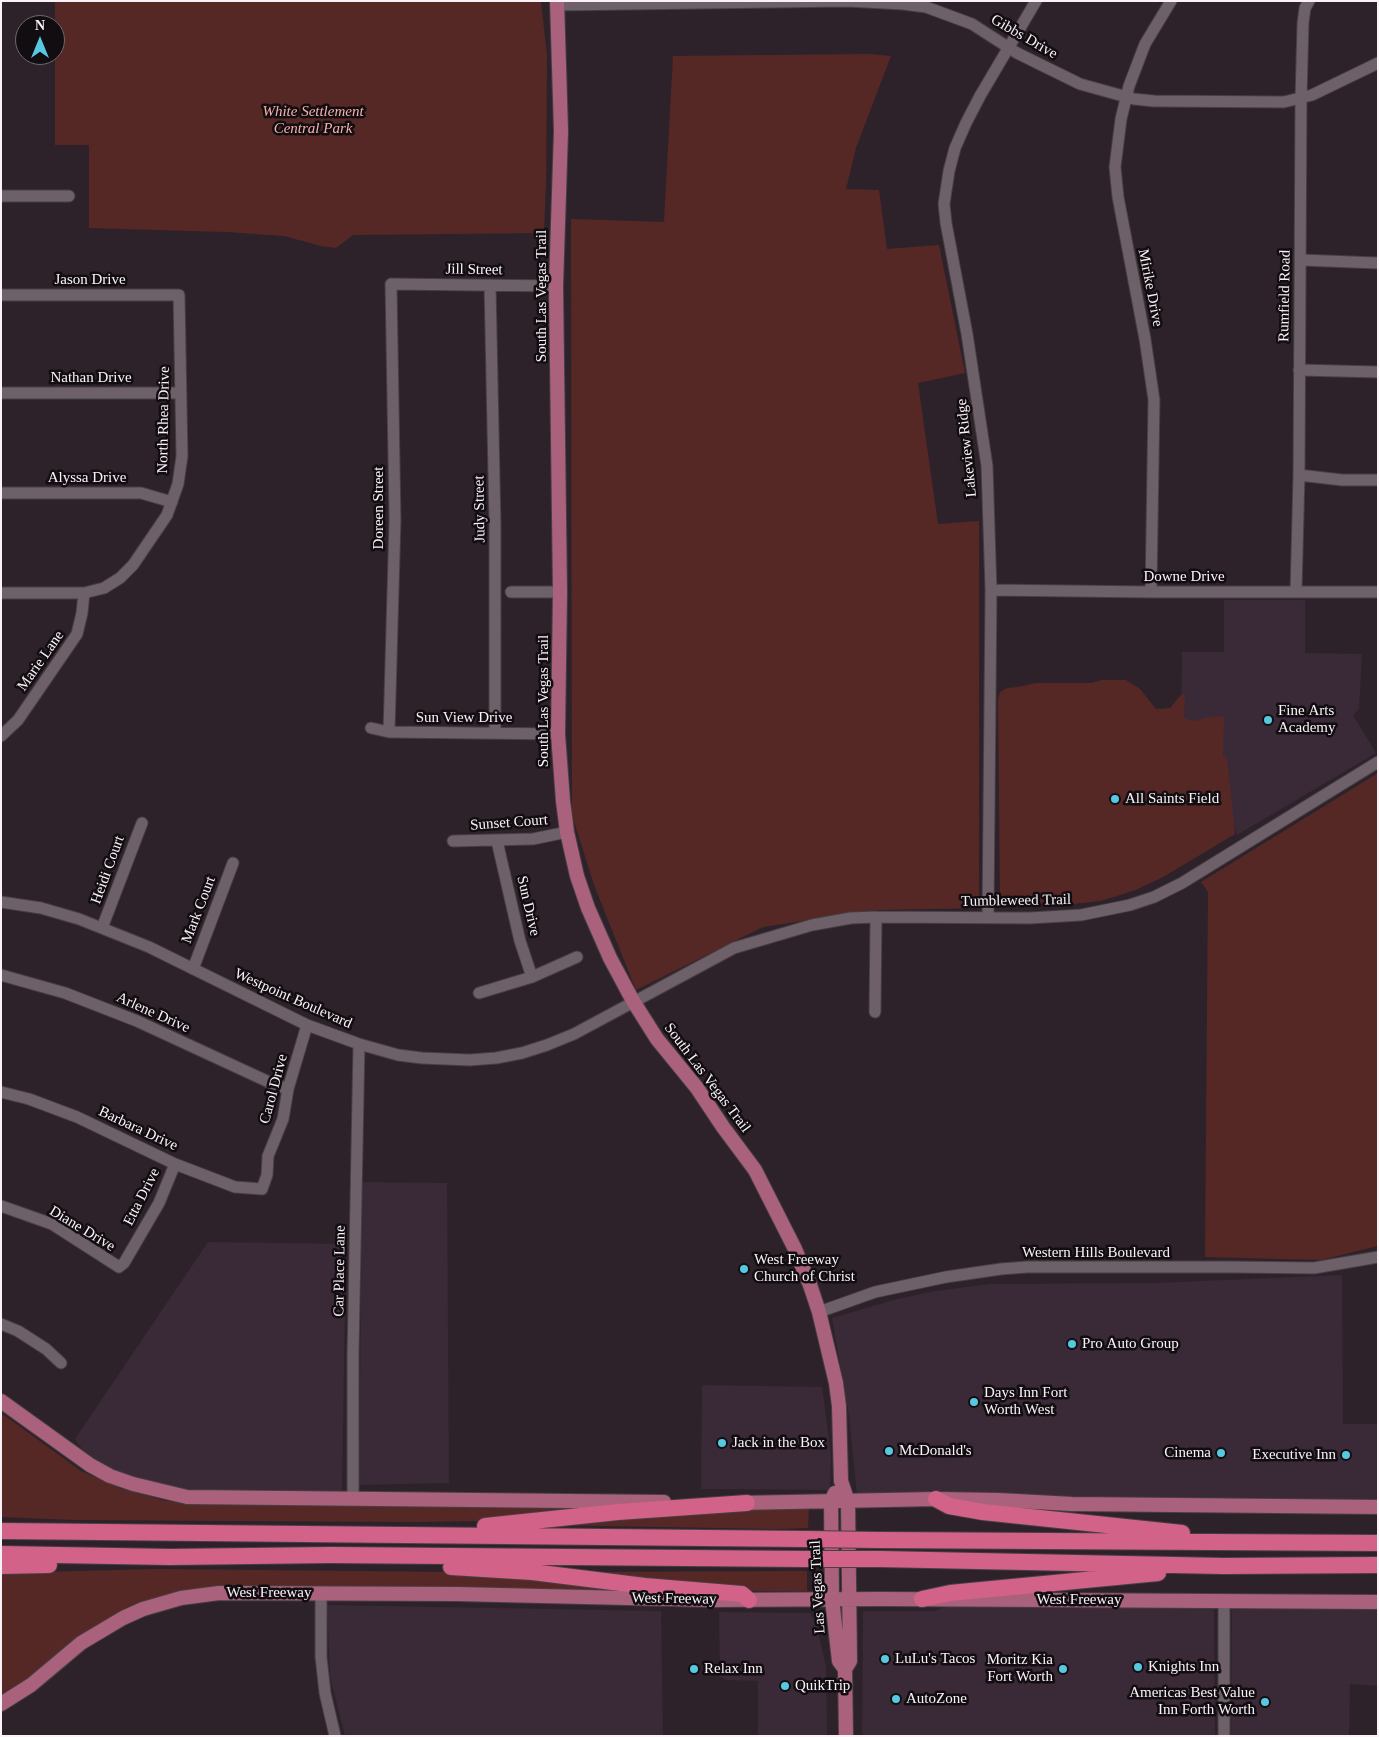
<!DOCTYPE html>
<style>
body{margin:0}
#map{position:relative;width:1379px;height:1737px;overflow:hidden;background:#2e222a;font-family:"Times New Roman",serif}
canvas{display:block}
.frame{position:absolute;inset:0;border:2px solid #faf2f7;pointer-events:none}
.north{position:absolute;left:15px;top:15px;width:50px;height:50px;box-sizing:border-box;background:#120d11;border:1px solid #6f696d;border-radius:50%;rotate:0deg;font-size:14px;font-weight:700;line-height:20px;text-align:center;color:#faf2f7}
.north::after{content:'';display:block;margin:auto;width:18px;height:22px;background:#56c9e1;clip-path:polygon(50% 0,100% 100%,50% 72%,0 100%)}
</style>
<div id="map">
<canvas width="1379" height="1737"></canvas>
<div class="frame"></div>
<div class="north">N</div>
</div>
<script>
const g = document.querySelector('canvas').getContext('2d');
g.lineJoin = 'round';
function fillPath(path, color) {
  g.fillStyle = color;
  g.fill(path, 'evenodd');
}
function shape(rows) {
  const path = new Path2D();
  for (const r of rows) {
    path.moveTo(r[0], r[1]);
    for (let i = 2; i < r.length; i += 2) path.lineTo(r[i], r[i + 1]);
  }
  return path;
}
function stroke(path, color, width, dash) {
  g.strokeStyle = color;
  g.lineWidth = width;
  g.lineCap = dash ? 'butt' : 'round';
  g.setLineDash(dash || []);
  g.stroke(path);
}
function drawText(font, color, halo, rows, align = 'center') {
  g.font = font + ' "Times New Roman",serif';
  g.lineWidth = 5;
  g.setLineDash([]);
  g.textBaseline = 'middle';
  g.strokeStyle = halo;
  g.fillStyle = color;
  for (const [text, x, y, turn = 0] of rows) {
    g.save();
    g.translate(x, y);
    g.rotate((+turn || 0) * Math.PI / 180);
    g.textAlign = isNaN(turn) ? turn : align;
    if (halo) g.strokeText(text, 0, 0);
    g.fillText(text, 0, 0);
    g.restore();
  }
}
fillPath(shape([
 [1224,600,1305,600,1305,653,1362,654,1359,709,1353,715,1376,753,1237,835,1210,755,1181,725,1182,652,1224,652],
 [362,1182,447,1183,449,1483,359,1485],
 [208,1242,346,1244,342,1493,203,1492,128,1478,104,1468,82,1449,75,1439],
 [1342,1275,1343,1424,1378,1424,1378,1499,1157,1499,857,1495,849,1416,832,1318,897,1299,935,1291,990,1284,1156,1283],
 [702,1385,822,1387,831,1455,830,1490,701,1489],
 [327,1605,661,1611,663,1736,345,1736,330,1677],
 [951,1605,1214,1609,1215,1736,862,1736,863,1611,934,1611],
 [1232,1609,1378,1609,1378,1686,1350,1684,1349,1736,1231,1736],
 [719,1612,810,1613,816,1624,826,1666,827,1736,758,1736,758,1681,726,1680,720,1676]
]), '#3a2936');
fillPath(shape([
 [55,1,541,1,547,56,546,182,544,233,353,235,336,248,321,246,284,236,227,232,89,228,89,145,55,145],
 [869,54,891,56,856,148,846,189,879,190,887,249,939,245,965,373,918,383,938,524,979,521,979,908,875,910,763,927,636,990,594,885,572,815,571,219,664,222,673,56],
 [1101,680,1126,680,1140,689,1156,709,1170,708,1181,695,1185,694,1184,718,1189,720,1195,721,1205,718,1224,716,1223,756,1227,757,1235,834,1165,876,1138,889,1117,896,1100,901,1064,905,1000,904,998,699,1000,692,1007,688,1018,687,1036,683,1092,683],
 [1378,773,1378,1246,1321,1260,1205,1257,1208,892,1201,882],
 [1,1413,81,1471,122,1489,166,1501,199,1502,631,1506,486,1521,412,1522,74,1520,1,1517],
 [809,1506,808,1528,779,1529,544,1525,694,1512],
 [156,1569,454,1572,645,1591,224,1588,123,1611,93,1627,74,1641,18,1687,1,1696,1,1573],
 [807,1571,807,1591,757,1591,734,1590,572,1572]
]), '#562825');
const minor = shape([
 [557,5,847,1,903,4,926,7,972,24,1017,53,1080,84,1134,99,1154,101,1284,102,1312,95,1378,63],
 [1,196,69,196],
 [1301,260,1378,263],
 [490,285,495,524,495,733],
 [1,295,179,295,182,456,178,484,167,515,133,565,120,578,104,588,84,593,1,593],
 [1299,370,1378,372],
 [1,393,181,393],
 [1299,475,1342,480,1378,480],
 [1,493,141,493,172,502],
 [991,590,1151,592,1378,592],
 [511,592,560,592],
 [1151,592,1154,400,1145,339,1118,197,1115,167,1121,119,1129,86,1145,44,1171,1],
 [1296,592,1299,475,1301,98,1303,23,1305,8,1309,1],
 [371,728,389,732,558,734],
 [389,732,395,520,391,284,556,286],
 [1,736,18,720,77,634,82,613,84,593],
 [453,841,533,839,567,832],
 [497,841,520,941,532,977],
 [1,902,41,908,79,919,149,947,307,1025,359,1044,398,1055,422,1058,470,1060,496,1058,522,1053,547,1045,574,1034,734,948,812,925,851,918,876,917,1030,918,1081,915,1130,905,1154,897,1182,883,1378,762],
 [988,917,991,590,987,466,967,334,946,223,944,204,949,171,955,148,966,123,980,96,1036,1],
 [102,928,142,823],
 [193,969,233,863],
 [1,975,65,993,137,1021,271,1083,288,1089],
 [479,993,532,977,577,957],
 [875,1012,876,917],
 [1,1092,29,1099,77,1117,175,1164,235,1187,262,1189,267,1175,268,1156,283,1119,288,1089,307,1025],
 [1,1206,52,1224,119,1267,124,1263,159,1203,175,1164],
 [819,1312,875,1292,946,1277,1001,1269,1027,1267,1233,1267,1314,1268,1378,1257],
 [1,1324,18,1331,46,1349,61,1363],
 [353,1499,353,1354,359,1044],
 [321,1593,321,1657,325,1693,335,1736],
 [1224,1736,1224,1601]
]);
const major = shape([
 [557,1,561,131,556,286,560,592,558,734,563,801,567,832,577,876,588,908,610,958,633,1001,657,1039,697,1088,723,1127,755,1170,795,1249,810,1285,819,1312,836,1383,839,1406,841,1481,848,1502,850,1661,845,1669,846,1736],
 [1,1401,90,1465,110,1476,133,1484,187,1497,664,1502],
 [835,1493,831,1501,832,1599,839,1661,845,1669],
 [738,1503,936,1499,998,1500,1072,1504,1378,1507],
 [1,1704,31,1685,81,1643,123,1618,143,1609,181,1598,219,1593,457,1594,713,1600,881,1599,1378,1602]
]);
const highway = shape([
 [936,1499,949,1506,983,1512,1182,1533],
 [485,1526,618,1512,747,1503],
 [1,1531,805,1539],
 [878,1540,1378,1543],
 [1,1554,170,1557,330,1555,805,1559],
 [879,1559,1223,1566,1378,1565],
 [1,1566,49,1565],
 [451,1567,532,1572,645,1586,742,1594,749,1600],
 [922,1599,950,1593,1158,1573]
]);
stroke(minor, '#473e45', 13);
stroke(major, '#473e45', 16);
stroke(highway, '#473e45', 18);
stroke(minor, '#6d6069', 11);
stroke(major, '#aa617c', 14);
stroke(highway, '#d26288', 16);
const highwayBridge = shape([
 [805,1539,878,1540],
 [805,1559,879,1559]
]);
stroke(highwayBridge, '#473e45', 18, []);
stroke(highwayBridge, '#d26288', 16);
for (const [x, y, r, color] of [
 [1268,720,5,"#56c9e1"],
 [1115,799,5,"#56c9e1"],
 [744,1269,5,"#56c9e1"],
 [1072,1344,5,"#56c9e1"],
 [974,1402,5,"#56c9e1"],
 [722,1443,5,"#56c9e1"],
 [889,1451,5,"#56c9e1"],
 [1221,1453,5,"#56c9e1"],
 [1346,1455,5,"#56c9e1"],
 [885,1659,5,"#56c9e1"],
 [1138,1667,5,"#56c9e1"],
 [694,1669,5,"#56c9e1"],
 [1063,1669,5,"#56c9e1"],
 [785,1686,5,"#56c9e1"],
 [896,1699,5,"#56c9e1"],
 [1265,1702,5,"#56c9e1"]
]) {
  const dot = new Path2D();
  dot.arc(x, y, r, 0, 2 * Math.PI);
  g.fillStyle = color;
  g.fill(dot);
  stroke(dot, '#120d11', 2);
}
drawText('15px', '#faf2f7', '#120d11', [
 ["Gibbs Drive",1024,37,30],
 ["Jill Street",474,270,1],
 ["Jason Drive",90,280],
 ["Mirike Drive",1150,288,79],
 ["South Las Vegas Trail",542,296,-90],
 ["Rumfield Road",1285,296,-89],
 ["Nathan Drive",91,378],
 ["North Rhea Drive",164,420,-89],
 ["Lakeview Ridge",967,448,-96],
 ["Alyssa Drive",87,478],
 ["Doreen Street",379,508,-90],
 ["Judy Street",480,509,-91],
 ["Downe Drive",1184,577],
 ["Marie Lane",41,661,-55],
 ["South Las Vegas Trail",544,701,-90],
 ["Sun View Drive",464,718],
 ["Sunset Court",509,823,-4],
 ["Heidi Court",108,870,-70],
 ["Tumbleweed Trail",1016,901,-1],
 ["Sun Drive",528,906,77],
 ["Mark Court",199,910,-69],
 ["Westpoint Boulevard",293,999,24],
 ["Arlene Drive",153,1013,24],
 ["South Las Vegas Trail",707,1078,53],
 ["Carol Drive",274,1089,-75],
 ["Barbara Drive",138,1129,25],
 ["Etta Drive",142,1197,-63],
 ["Diane Drive",82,1229,31],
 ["Western Hills Boulevard",1096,1253],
 ["Car Place Lane",340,1271,-89],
 ["Las Vegas Trail",818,1587,-93],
 ["West Freeway",269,1593],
 ["West Freeway",674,1599,1],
 ["West Freeway",1079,1600]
]);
drawText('italic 15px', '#f6b3ac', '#120d11', [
 ["White Settlement",313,112],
 ["Central Park",313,129]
]);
drawText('15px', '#faf2f7', '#120d11', [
 ["Fine Arts",1278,711],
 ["Academy",1278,728],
 ["All Saints Field",1125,799],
 ["West Freeway",754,1260],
 ["Church of Christ",754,1277],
 ["Pro Auto Group",1082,1344],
 ["Days Inn Fort",984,1393],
 ["Worth West",984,1410],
 ["Jack in the Box",732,1443],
 ["McDonald's",899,1451],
 ["Cinema",1211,1453,"right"],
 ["Executive Inn",1336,1455,"right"],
 ["LuLu's Tacos",895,1659],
 ["Moritz Kia",1053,1660,"right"],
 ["Fort Worth",1053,1677,"right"],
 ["Knights Inn",1148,1667],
 ["Relax Inn",704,1669],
 ["QuikTrip",795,1686],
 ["Americas Best Value",1255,1693,"right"],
 ["Inn Forth Worth",1255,1710,"right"],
 ["AutoZone",906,1699]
], 'left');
</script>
